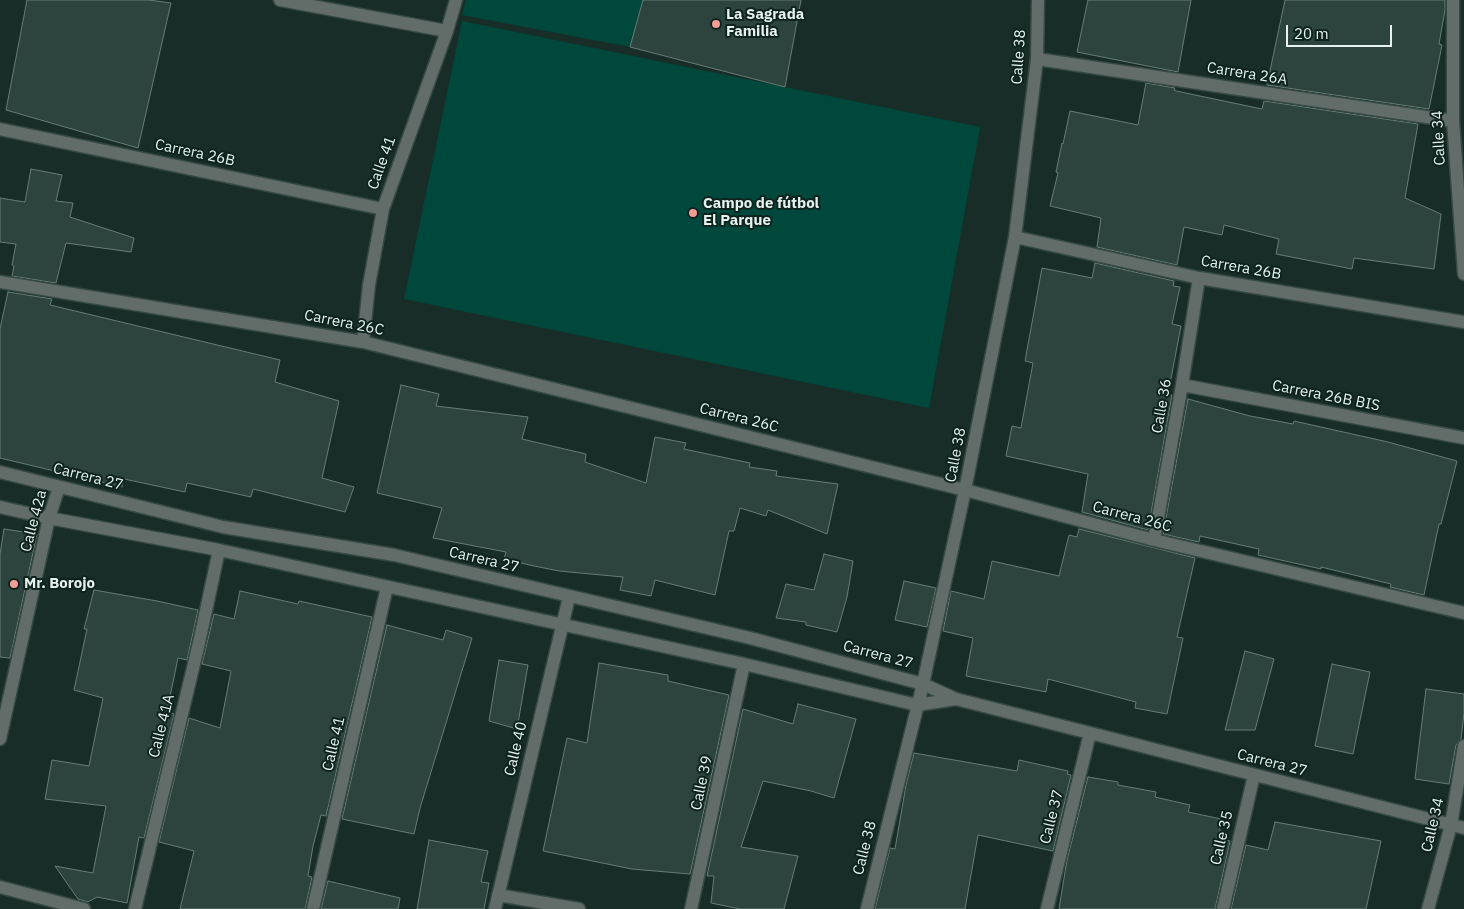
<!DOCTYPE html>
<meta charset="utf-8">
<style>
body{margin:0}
#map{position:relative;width:1464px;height:909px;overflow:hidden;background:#182d27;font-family:"IBM Plex Sans",sans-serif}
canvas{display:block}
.scale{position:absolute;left:1286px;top:25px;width:106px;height:22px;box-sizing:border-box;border:2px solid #e5f2ee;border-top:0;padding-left:6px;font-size:15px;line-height:18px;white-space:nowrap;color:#e5f2ee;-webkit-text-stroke:4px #0e231e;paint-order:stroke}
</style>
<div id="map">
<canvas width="1464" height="909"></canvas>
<div class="scale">20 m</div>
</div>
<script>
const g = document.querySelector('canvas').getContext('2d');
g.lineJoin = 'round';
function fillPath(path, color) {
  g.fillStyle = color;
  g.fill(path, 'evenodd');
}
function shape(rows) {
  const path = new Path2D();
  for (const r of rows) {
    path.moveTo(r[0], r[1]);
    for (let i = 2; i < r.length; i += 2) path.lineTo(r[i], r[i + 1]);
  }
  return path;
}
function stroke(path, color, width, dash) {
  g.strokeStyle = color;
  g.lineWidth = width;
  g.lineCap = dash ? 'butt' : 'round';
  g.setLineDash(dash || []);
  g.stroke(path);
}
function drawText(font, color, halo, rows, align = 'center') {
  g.font = font + ' "IBM Plex Sans",sans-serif';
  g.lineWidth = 4;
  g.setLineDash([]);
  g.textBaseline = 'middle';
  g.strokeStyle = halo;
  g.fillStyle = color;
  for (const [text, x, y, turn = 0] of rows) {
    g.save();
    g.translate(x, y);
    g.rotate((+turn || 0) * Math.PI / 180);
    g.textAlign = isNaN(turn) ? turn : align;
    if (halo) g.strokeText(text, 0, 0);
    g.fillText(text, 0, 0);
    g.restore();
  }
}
fillPath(shape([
 [466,0,643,0,630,47,462,15],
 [462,21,980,127,929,408,404,299]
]), '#01483c');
const building = shape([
 [27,0,149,0,171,3,138,148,6,110,27,0],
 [643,0,801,0,785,87,630,47,643,0],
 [1088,0,1191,0,1178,72,1077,52,1088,0],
 [1285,0,1445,0,1445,10,1439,44,1442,45,1429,109,1267,85,1285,0],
 [1146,83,1175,88,1174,90,1176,91,1262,109,1264,101,1418,124,1405,198,1441,214,1434,269,1354,258,1352,269,1276,254,1279,239,1224,225,1222,235,1184,227,1177,265,1097,247,1101,218,1050,206,1058,173,1056,172,1062,143,1063,144,1070,111,1138,125,1146,83],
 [31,169,62,175,56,201,73,203,70,217,134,238,131,252,66,243,56,283,12,276,14,266,12,265,16,244,0,242,0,198,25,202,31,169],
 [1095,263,1174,281,1173,286,1180,287,1172,324,1181,326,1168,394,1172,395,1148,530,1082,512,1088,474,1006,456,1012,426,1021,428,1033,363,1025,361,1042,268,1092,278,1095,263],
 [8,292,52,299,50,305,280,360,275,382,339,401,322,478,354,487,345,512,253,489,251,497,187,483,185,492,124,479,122,487,0,458,0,329,8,292],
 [401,385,439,394,436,406,528,417,522,439,586,454,585,462,646,483,655,437,686,443,684,449,750,463,749,467,777,471,776,476,838,484,827,534,768,510,766,516,740,508,734,531,729,531,715,595,655,580,651,596,620,590,623,577,559,571,534,566,504,559,506,552,433,538,442,508,377,493,401,385],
 [1188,399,1250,416,1293,424,1294,421,1388,442,1457,461,1441,524,1439,524,1424,595,1390,587,1391,584,1321,567,1321,569,1258,555,1259,549,1200,536,1199,542,1163,534,1188,399],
 [4,529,37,534,10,658,0,657,0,554,4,529],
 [1079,529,1195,558,1177,637,1183,638,1167,714,1135,708,1136,702,1048,679,1046,692,966,676,973,638,943,631,951,591,984,599,992,561,1059,576,1069,535,1077,537,1079,529],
 [824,554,853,561,847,597,837,632,806,625,806,622,776,618,786,584,814,590,824,554],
 [904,581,936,588,927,627,895,620,904,581],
 [94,590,157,601,198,610,187,660,178,658,167,711,174,714,144,838,139,837,127,903,97,897,88,902,78,899,55,866,93,873,106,806,45,799,52,760,89,766,103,698,74,690,87,629,84,629,94,590],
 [240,591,298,604,299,601,372,617,326,816,321,815,313,846,308,876,312,877,305,909,180,909,194,851,159,842,189,718,220,728,231,671,202,664,214,614,234,619,240,591],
 [387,625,443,640,446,630,472,638,420,808,414,834,342,819,387,625],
 [1245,651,1274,659,1255,730,1225,730,1245,651],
 [499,660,528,665,517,729,489,721,499,660],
 [599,663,668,675,668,681,729,695,690,874,632,869,543,851,567,738,587,743,599,663],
 [1332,664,1370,672,1353,754,1315,746,1332,664],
 [1426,689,1464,694,1464,713,1461,739,1456,745,1449,784,1415,779,1426,689],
 [798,704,856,719,834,798,811,791,763,781,741,847,798,856,784,909,740,909,711,903,714,876,707,876,743,709,793,724,798,704],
 [914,753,1017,771,1019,760,1068,771,1067,774,1071,775,1053,851,978,835,965,909,875,909,890,848,895,849,906,785,914,753],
 [1088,777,1118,782,1118,785,1156,792,1155,797,1190,805,1188,812,1221,819,1219,839,1230,841,1215,909,1059,909,1067,860,1088,777],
 [1275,822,1381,841,1366,909,1231,909,1246,845,1268,850,1275,822],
 [429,840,488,851,481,882,489,883,484,909,417,909,429,840],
 [328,881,400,898,398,909,321,909,328,881]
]);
fillPath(building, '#2d433d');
stroke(building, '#667d76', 1);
const minor = shape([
 [280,0,447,31],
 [1453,0,1453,121,1464,274],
 [1037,59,1453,121],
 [0,129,383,209],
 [1015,237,1199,278,1464,322],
 [0,282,363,342,965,490,1154,540,1464,613],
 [363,342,369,285,383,209,447,31,456,0],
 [1182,385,1464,438],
 [0,472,223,527,394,555,750,638,923,684,956,699,1464,828],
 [0,507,49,518,219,550,744,664,917,705,956,699],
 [1154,540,1182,385,1199,278],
 [0,739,49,518,59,487],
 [0,887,84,909],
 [498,895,579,909],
 [135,909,199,643,219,550],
 [313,909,387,587],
 [495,909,569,597],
 [691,909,744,664],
 [867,909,923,684,965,490,1015,237,1037,59,1038,0],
 [1047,909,1090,733],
 [1223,909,1254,775],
 [1428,909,1451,825,1464,746]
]);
stroke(minor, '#354943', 15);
stroke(minor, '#626c69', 12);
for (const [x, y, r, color] of [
 [716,24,5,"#f59c93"],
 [693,213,5,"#f59c93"],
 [14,584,5,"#f59c93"]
]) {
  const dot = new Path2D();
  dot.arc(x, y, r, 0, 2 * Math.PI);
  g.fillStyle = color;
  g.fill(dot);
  stroke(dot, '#0e231e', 2);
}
drawText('bold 15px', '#e5f2ee', '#0e231e', [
 ["La Sagrada",726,15],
 ["Familia",726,32],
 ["Campo de fútbol",703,204],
 ["El Parque",703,221],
 ["Mr. Borojo",24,584]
], 'left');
drawText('15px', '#e5f2ee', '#0e231e', [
 ["Calle 38",1019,57,-86],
 ["Carrera 26A",1247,74,9],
 ["Calle 34",1439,138,-93],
 ["Carrera 26B",195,153,12],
 ["Calle 41",382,163,-70],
 ["Carrera 26B",1241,268,10],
 ["Carrera 26C",344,323,11],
 ["Carrera 26B BIS",1326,396,11],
 ["Calle 36",1162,406,-80],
 ["Carrera 26C",739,418,14],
 ["Calle 38",956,455,-79],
 ["Carrera 27",88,477,14],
 ["Carrera 26C",1132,517,15],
 ["Calle 42a",34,521,-75],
 ["Carrera 27",484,560,13],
 ["Carrera 27",878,655,15],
 ["Calle 41A",162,726,-76],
 ["Calle 41",334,744,-77],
 ["Calle 40",516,749,-77],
 ["Carrera 27",1272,763,14],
 ["Calle 39",702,783,-78],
 ["Calle 37",1052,817,-76],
 ["Calle 34",1433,825,-77],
 ["Calle 35",1222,838,-77],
 ["Calle 38",865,848,-76]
]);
</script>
